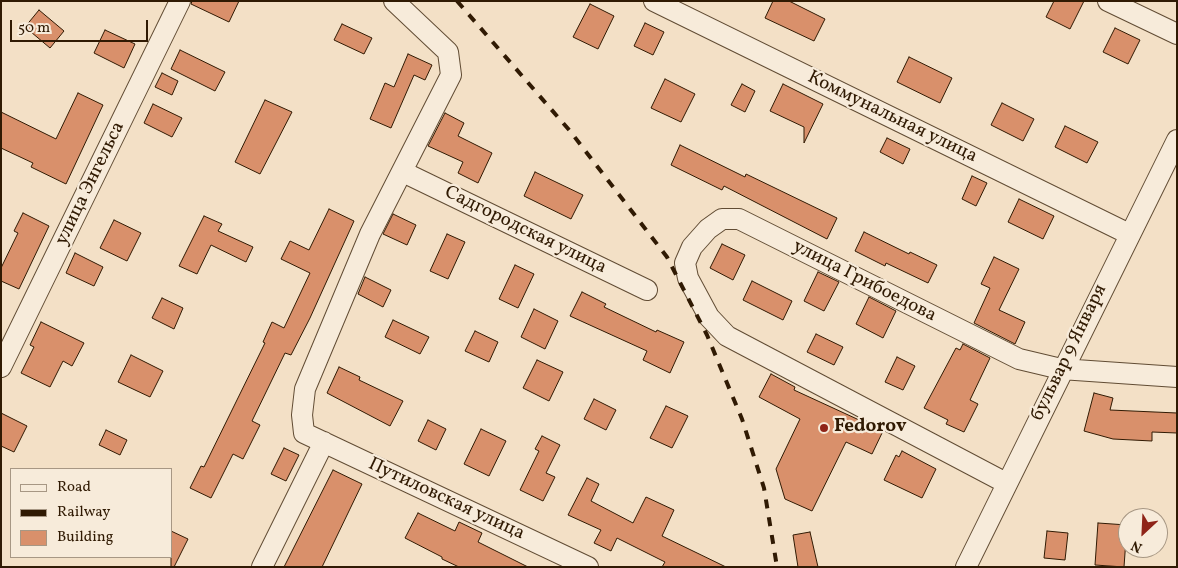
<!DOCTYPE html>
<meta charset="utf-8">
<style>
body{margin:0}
#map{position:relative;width:1178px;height:568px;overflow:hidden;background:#f3e0c6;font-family:Vollkorn,serif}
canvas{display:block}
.frame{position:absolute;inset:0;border:2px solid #301a03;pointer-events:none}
.legend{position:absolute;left:10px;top:468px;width:162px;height:90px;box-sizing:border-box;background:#f7ebda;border:1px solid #a79784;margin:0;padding:6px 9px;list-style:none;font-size:15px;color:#301a03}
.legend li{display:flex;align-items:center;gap:10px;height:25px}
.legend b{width:25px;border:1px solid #a79784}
.north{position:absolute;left:1118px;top:508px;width:50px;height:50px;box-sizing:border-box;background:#f7ebda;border:1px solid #a79784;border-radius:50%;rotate:205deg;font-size:14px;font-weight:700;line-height:20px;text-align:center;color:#301a03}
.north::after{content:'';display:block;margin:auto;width:18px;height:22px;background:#8f2418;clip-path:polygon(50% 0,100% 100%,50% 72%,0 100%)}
.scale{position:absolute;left:10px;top:20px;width:138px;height:22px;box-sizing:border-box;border:2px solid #301a03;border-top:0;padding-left:6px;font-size:15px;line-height:18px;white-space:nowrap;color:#301a03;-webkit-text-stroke:4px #f7ebda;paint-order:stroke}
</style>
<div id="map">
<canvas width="1178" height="568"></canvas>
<div class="frame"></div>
<ul class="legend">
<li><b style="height:6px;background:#f7ebda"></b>Road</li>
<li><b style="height:6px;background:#301a03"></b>Railway</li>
<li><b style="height:14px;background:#d9906b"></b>Building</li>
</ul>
<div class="north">N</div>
<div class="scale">50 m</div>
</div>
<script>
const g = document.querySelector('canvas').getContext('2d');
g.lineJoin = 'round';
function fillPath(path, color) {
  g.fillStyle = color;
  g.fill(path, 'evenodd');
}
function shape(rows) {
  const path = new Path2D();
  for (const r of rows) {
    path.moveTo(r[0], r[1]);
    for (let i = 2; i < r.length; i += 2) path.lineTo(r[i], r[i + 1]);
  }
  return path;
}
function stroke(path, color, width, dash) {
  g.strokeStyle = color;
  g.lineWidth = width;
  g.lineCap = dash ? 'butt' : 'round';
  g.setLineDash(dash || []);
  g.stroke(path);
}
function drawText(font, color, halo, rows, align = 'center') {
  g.font = font + ' Vollkorn,serif';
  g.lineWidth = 4.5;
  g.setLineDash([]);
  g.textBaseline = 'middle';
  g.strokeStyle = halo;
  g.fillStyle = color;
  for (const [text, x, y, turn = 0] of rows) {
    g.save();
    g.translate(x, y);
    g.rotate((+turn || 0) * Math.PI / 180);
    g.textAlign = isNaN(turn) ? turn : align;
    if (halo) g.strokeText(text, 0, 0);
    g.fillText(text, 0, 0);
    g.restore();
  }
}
const building = shape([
 [192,1,239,1,229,22,191,4,192,1],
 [773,1,789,1,825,19,814,41,765,18,773,1],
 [1054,1,1084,1,1070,29,1046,17,1054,1],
 [590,4,614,16,598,49,573,37,590,4],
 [39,10,64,31,50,48,25,27,39,10],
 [645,23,664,32,653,55,634,46,645,23],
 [342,24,372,38,364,54,334,40,342,24],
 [1115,28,1140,40,1128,64,1103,52,1115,28],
 [105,30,135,44,124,68,94,53,105,30],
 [180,50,225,72,215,91,171,69,180,50],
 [408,54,432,65,425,80,414,75,391,128,370,119,385,83,394,87,408,54],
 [909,57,952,78,940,103,897,82,909,57],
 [162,73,178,81,172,95,155,87,162,73],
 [665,79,695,94,681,122,651,108,665,79],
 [742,84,755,91,745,112,731,105,742,84],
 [783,84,823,104,804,143,804,127,770,111,783,84],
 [78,93,103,105,66,184,31,167,33,163,1,148,1,112,56,139,78,93],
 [265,100,292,112,260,174,235,162,265,100],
 [1002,103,1034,119,1023,141,991,125,1002,103],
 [153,104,182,118,172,137,144,123,153,104],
 [445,113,464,123,458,136,492,153,478,183,458,173,463,162,428,146,445,113],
 [1065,126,1098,142,1087,163,1055,147,1065,126],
 [887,138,910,149,903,164,880,152,887,138],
 [680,145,745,177,746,174,837,218,827,239,724,186,722,190,671,165,680,145],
 [535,172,583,195,571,219,524,196,535,172],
 [972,176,987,183,976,206,962,199,972,176],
 [1019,199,1054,216,1043,239,1008,222,1019,199],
 [329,209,354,221,310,318,291,355,285,353,252,421,260,425,243,459,233,454,211,498,190,488,201,466,204,467,265,343,263,342,272,322,284,328,310,273,281,259,290,241,309,250,329,209],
 [23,213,49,226,19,289,1,281,1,268,18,233,14,231,23,213],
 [393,214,416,225,407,245,383,234,393,214],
 [204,216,222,224,218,231,253,247,246,262,211,245,197,274,179,266,204,216],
 [114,220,141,233,127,261,100,248,114,220],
 [864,232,909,254,910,252,937,265,928,283,886,263,885,266,855,251,864,232],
 [447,234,465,242,448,279,430,271,447,234],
 [722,244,745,255,733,280,710,268,722,244],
 [75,253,103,267,94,286,66,273,75,253],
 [994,257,1019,269,999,310,1025,322,1015,344,974,323,990,288,981,284,994,257],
 [515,265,534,274,518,308,499,299,515,265],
 [818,272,839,282,824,311,804,301,818,272],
 [365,277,391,290,383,307,358,294,365,277],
 [752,281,792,301,783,320,743,300,752,281],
 [582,292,606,304,604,307,656,332,657,330,684,342,670,373,643,360,647,351,570,316,582,292],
 [869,297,896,311,883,338,856,324,869,297],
 [162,298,183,308,174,329,152,318,162,298],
 [534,309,558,321,545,349,521,337,534,309],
 [393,320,429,337,420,354,385,337,393,320],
 [41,322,84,343,72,366,63,361,50,387,21,373,34,347,30,345,41,322],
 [475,331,498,342,489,362,465,351,475,331],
 [816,334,843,347,834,365,807,352,816,334],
 [963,344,990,358,970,400,978,404,964,432,946,424,948,420,924,408,956,348,960,350,963,344],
 [131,355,163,371,150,397,118,382,131,355],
 [897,357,915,366,903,390,885,382,897,357],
 [537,360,563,372,549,401,523,388,537,360],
 [339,367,360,377,359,380,403,401,390,426,327,393,339,367],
 [771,374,795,387,794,390,883,431,872,454,846,442,812,511,785,499,776,469,800,419,759,397,771,374],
 [1094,393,1113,398,1110,410,1177,413,1177,433,1152,432,1152,441,1113,439,1084,431,1094,393],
 [594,399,616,410,606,430,584,419,594,399],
 [666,406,688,416,672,448,650,438,666,406],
 [1,413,27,426,14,452,1,446,1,413],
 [428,420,446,429,436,450,418,441,428,420],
 [481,429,506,441,489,476,464,464,481,429],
 [106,430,127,440,120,455,99,445,106,430],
 [542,436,560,445,546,473,555,477,543,501,520,490,539,451,535,449,542,436],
 [284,448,299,455,286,481,271,474,284,448],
 [902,451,936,469,922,498,884,480,896,455,899,457,902,451],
 [333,470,362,484,322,567,284,567,333,470],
 [587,478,599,484,591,501,633,523,646,497,674,510,662,536,726,567,662,567,665,562,617,538,611,551,594,543,601,530,568,515,587,478],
 [418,513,455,531,459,522,482,533,478,542,528,567,459,567,442,559,442,557,405,538,418,513],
 [1098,523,1127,525,1124,567,1095,565,1098,523],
 [171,531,188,539,174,567,171,567,171,531],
 [1047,531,1068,533,1065,560,1044,558,1047,531],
 [810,532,818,567,798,567,793,535,810,532]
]);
fillPath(building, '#d9906b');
stroke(building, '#301a03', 1);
const minor = shape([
 [394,1,448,52,451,75,370,234,305,389,302,415,304,433,588,567],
 [654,1,1129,234],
 [1108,1,1177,34],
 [403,172,647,290],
 [1,367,180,1],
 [1006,483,727,336,709,317,688,278,685,263,692,247,708,229,722,219,739,219,1019,359,1061,369,1177,377],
 [262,567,324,442],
 [966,567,1177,140]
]);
stroke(minor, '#614c34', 22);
stroke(minor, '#f7ebda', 20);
stroke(shape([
 [457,1,570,131,667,257,707,335,742,419,764,488,777,567]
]), '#301a03', 4, [9, 9]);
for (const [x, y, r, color] of [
 [824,428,5,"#8f2418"]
]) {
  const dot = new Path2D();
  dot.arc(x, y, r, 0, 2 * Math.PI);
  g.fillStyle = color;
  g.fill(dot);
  stroke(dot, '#f7ebda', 2);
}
drawText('19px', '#301a03', '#f7ebda', [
 ["Коммунальная улица",892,118,26],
 ["улица Энгельса",91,184,-64],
 ["Садгородская улица",525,231,26],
 ["улица Грибоедова",864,282,27],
 ["бульвар 9 Января",1070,353,-64],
 ["Путиловская улица",446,500,25]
]);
drawText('bold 19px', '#301a03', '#f7ebda', [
 ["Fedorov",834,428]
], 'left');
</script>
